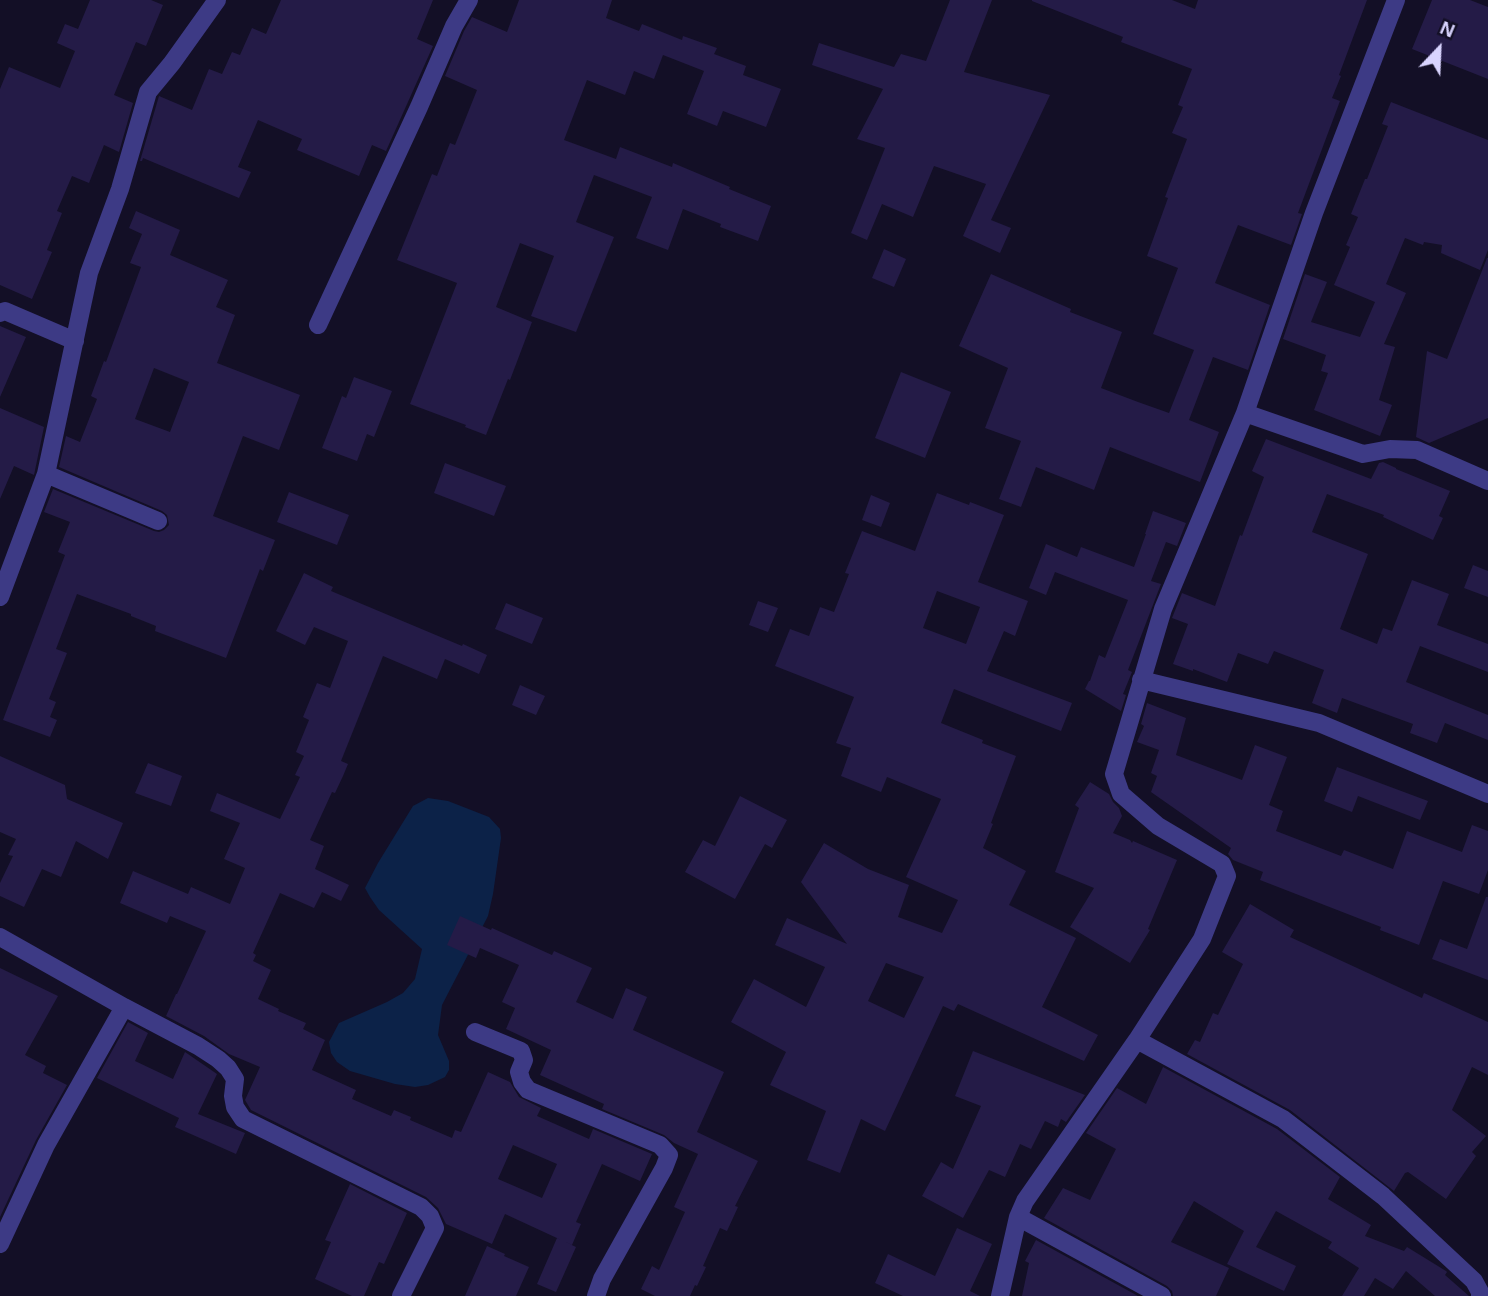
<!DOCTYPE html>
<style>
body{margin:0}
#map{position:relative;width:1488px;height:1296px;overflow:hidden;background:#130f26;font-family:Arial,sans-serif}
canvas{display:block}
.north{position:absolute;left:1404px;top:14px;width:70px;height:70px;-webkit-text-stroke:5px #130f26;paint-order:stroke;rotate:23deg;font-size:19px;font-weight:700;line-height:28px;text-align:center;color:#d9d4ff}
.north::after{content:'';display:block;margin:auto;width:24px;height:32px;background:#d9d4ff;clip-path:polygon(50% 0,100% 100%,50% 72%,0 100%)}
</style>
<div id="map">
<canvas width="1488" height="1296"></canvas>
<div class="north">N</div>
</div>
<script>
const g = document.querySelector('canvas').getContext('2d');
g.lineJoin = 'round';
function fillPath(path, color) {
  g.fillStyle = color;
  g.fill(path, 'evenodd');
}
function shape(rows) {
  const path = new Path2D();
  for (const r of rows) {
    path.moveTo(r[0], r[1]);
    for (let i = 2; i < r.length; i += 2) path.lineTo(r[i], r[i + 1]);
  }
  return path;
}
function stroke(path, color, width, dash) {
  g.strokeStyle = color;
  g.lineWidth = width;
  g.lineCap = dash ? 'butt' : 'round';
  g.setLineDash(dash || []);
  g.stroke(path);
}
fillPath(shape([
 [428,798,448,801,489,817,500,829,501,838,493,894,488,916,442,1005,438,1035,449,1061,449,1070,445,1077,428,1085,415,1087,395,1084,350,1071,337,1062,331,1053,329,1042,339,1023,387,1002,403,993,415,979,422,949,379,910,370,897,365,888,378,863,413,806]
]), '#0c2248');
fillPath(shape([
 [90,0,151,0,163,5,146,46,136,42,114,95,133,103,119,152,104,145,89,183,72,176,57,211,62,213,47,250,52,252,32,299,0,285,0,89,9,67,60,88,75,51,57,43,65,24,78,29],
 [281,0,433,0,417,39,433,46,386,151,372,145,359,176,297,150,302,139,258,120,238,167,251,172,239,198,143,158,142,161,140,161,159,96,192,110,209,69,222,74,232,52,240,55,252,28,266,34],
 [519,0,612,0,606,18,639,31,642,24,682,40,683,36,717,48,714,54,746,66,743,75,781,89,766,127,723,111,717,126,687,114,704,71,663,55,654,79,634,71,625,95,587,80,564,140,616,159,620,147,672,167,673,163,730,187,729,189,771,206,758,241,720,227,721,224,683,209,668,250,636,238,652,197,594,175,576,222,614,237,576,332,531,316,554,256,520,243,496,307,532,322,510,380,508,379,486,435,465,427,466,425,410,404,457,283,397,260,432,174,437,176,450,143,455,145,477,90,445,76,464,31,472,17,507,32],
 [950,0,992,0,964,72,1050,95,991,220,1011,228,1000,253,963,236,986,184,934,166,913,217,882,204,867,240,851,233,885,148,857,139,883,89,812,65,819,43,894,67,901,54,926,61],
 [1032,0,1172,0,1195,9,1198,0,1367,0,1339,75,1341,76,1332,98,1340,101,1298,213,1302,214,1291,245,1238,225,1215,283,1270,305,1248,370,1213,357,1189,420,1219,432,1200,482,1110,447,1094,490,1036,467,1021,507,999,499,1021,441,985,428,1008,368,959,346,991,274,1071,309,1070,312,1122,332,1101,388,1138,402,1169,413,1194,350,1153,334,1178,268,1147,256,1168,198,1165,197,1187,139,1172,133,1183,107,1178,105,1192,69,1121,42,1123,37,1032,1],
 [1432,0,1470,0,1488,7,1488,79,1412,49],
 [1391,102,1488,140,1488,250,1480,270,1441,253,1442,245,1424,242,1423,245,1405,238,1386,284,1406,293,1384,344,1395,347,1379,400,1392,405,1380,436,1314,410,1328,373,1321,371,1326,355,1283,339,1305,274,1327,282,1311,322,1360,337,1375,302,1334,285,1350,247,1346,245,1358,217,1351,214,1365,179,1367,179,1388,126,1382,124],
 [136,211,180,230,170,255,228,280,216,307,235,315,217,363,300,395,279,450,243,436,213,516,275,540,263,571,260,569,226,658,155,631,156,626,131,616,131,614,77,594,56,649,67,653,49,699,56,702,50,717,57,720,50,737,3,720,65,555,58,552,70,522,44,512,53,489,154,531,159,532,164,530,169,525,167,515,162,511,59,467,66,436,80,442,97,399,91,396,104,361,106,362,141,267,130,263,142,234,129,228],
 [154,368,189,382,170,432,135,419],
 [884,249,906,259,894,287,872,278],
 [1487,258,1488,258,1488,418,1429,443,1416,437,1427,351,1447,359],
 [0,326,26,337,0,397],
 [901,372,951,392,925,458,875,438],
 [354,377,392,391,374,437,367,434,357,461,322,448,342,396,346,398],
 [0,408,44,427,34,475,14,466,0,499],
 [1266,439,1371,479,1379,463,1383,462,1396,468,1396,469,1450,491,1439,516,1443,518,1433,540,1383,517,1384,515,1327,494,1312,532,1368,554,1340,629,1377,644,1383,628,1392,631,1412,580,1449,594,1437,625,1488,644,1488,672,1420,646,1406,682,1488,715,1488,740,1445,723,1437,743,1410,733,1413,724,1342,698,1337,713,1312,703,1324,670,1274,651,1268,664,1238,653,1227,682,1193,669,1193,671,1173,664,1188,624,1172,618,1182,593,1215,606,1240,535,1242,536,1264,477,1252,471],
 [445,463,506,486,494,516,434,493],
 [289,492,349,515,337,545,277,522],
 [937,493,969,505,970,502,1004,515,978,582,1028,601,1015,636,1004,631,987,671,1072,703,1061,731,954,689,941,723,983,740,982,743,1016,756,991,823,993,824,983,848,1026,871,1009,905,1076,938,1042,1007,1098,1035,1084,1061,958,1004,954,1011,943,1006,885,1131,861,1119,840,1173,807,1160,826,1111,770,1085,786,1052,731,1022,754,979,806,1007,825,967,775,945,787,918,847,944,801,882,824,843,868,869,909,885,898,917,942,933,958,900,906,877,941,799,887,777,881,792,841,776,851,748,836,743,854,697,775,666,790,629,809,636,820,607,834,612,849,574,845,573,862,531,915,551],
 [937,591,980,607,966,644,923,628],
 [886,963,924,977,904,1018,868,1001],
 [871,495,890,503,881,527,862,520],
 [1153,511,1186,523,1177,546,1166,542,1151,581,1161,584,1128,670,1132,672,1123,694,1126,695,1121,711,1085,689,1089,681,1090,681,1099,655,1105,658,1128,600,1055,572,1046,595,1029,588,1046,544,1077,557,1081,547,1134,567,1146,534,1145,534],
 [1473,565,1488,571,1488,597,1464,588],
 [304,573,333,587,331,591,462,646,463,644,487,655,479,674,445,659,437,679,383,656,341,761,348,764,343,776,335,793,332,792,310,840,324,846,315,869,349,885,341,901,322,892,314,908,280,893,253,953,256,955,253,961,271,970,258,999,279,1009,278,1011,306,1023,303,1029,325,1040,312,1070,356,1090,352,1099,391,1116,394,1110,411,1117,410,1120,452,1138,455,1130,461,1132,488,1072,510,1082,519,1097,541,1108,537,1116,589,1139,593,1129,652,1154,640,1181,602,1164,576,1222,581,1224,572,1245,505,1214,492,1244,446,1224,438,1208,426,1197,251,1110,245,1100,260,1067,229,1054,204,1036,166,1016,176,994,177,994,206,931,170,916,167,923,120,903,133,871,188,894,191,887,230,904,245,868,224,859,240,823,210,811,217,793,280,819,300,777,295,775,304,756,296,752,309,720,303,717,317,683,330,688,348,641,314,627,305,645,276,631],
 [513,1145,557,1164,542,1198,498,1179],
 [758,601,778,608,768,632,749,625],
 [506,603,543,618,532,644,495,629],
 [520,685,545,696,536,715,512,705],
 [1147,703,1186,718,1176,755,1242,780,1255,745,1287,757,1269,805,1283,811,1276,831,1341,856,1344,850,1393,869,1407,831,1462,852,1472,825,1488,831,1488,870,1479,894,1443,881,1419,945,1380,930,1381,927,1260,880,1263,872,1233,860,1228,854,1231,848,1151,792,1157,776,1151,773,1159,750,1137,742,1144,726,1141,724],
 [0,756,65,785,67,799,123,823,108,859,76,841,61,877,42,869,24,907,0,896,0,883,13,856,8,855,16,839,0,832],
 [148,763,182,776,171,806,135,793],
 [1337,767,1428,801,1420,820,1358,796,1352,812,1324,801],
 [1090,782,1109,794,1113,802,1119,808,1122,816,1113,833,1130,840,1132,843,1133,841,1177,860,1148,929,1150,930,1130,963,1070,927,1094,888,1055,872,1079,808,1075,805],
 [740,796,787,820,772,848,765,844,735,899,685,872,703,840,715,846],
 [1486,897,1488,897,1488,980,1432,959,1440,939,1467,949],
 [1250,904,1294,930,1290,937,1422,998,1424,993,1488,1022,1488,1075,1472,1067,1452,1110,1486,1136,1472,1152,1476,1156,1446,1199,1408,1172,1405,1173,1394,1191,1290,1110,1187,1054,1195,1040,1200,1042,1213,1013,1218,1015,1243,964,1222,952],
 [460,916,491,930,492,928,552,955,554,951,592,968,576,1002,613,1019,626,988,647,997,633,1030,724,1072,697,1132,758,1161,735,1206,738,1207,727,1231,720,1228,703,1266,706,1267,697,1286,695,1285,690,1296,655,1296,641,1289,652,1266,659,1270,685,1212,674,1207,698,1154,674,1143,664,1135,602,1109,604,1104,540,1075,551,1050,506,1029,515,1008,502,1002,519,965,480,948,476,958,447,945],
 [0,968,58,996,25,1055,46,1066,43,1073,67,1085,36,1140,0,1217],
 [128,1022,148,1033,135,1061,173,1079,185,1052,217,1074,198,1114,245,1133,236,1154,175,1127,179,1118,97,1078],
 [973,1051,1085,1095,1066,1122,1061,1119,1058,1127,1045,1121,1031,1149,1020,1144,1005,1177,989,1170,963,1218,922,1196,941,1162,953,1169,981,1106,955,1096],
 [1163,1067,1277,1129,1340,1177,1328,1199,1371,1225,1365,1236,1404,1251,1407,1247,1446,1271,1447,1272,1445,1275,1469,1296,1435,1296,1406,1271,1393,1289,1375,1278,1364,1296,1342,1296,1359,1268,1328,1248,1332,1242,1276,1211,1256,1247,1296,1266,1284,1291,1227,1264,1244,1231,1194,1201,1171,1242,1229,1268,1216,1296,1173,1296,1172,1291,1167,1286,1044,1218,1063,1188,1090,1200,1116,1149,1086,1133,1117,1088,1146,1104],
 [350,1184,407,1213,384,1264,379,1262,364,1296,352,1296,315,1279,331,1242,325,1240],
 [957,1228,992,1244,970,1291,980,1296,903,1296,875,1283,888,1254,935,1276],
 [557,1238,576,1247,556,1292,537,1284],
 [1036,1240,1138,1296,1022,1296,1029,1263,1025,1261],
 [487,1246,505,1254,504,1256,529,1267,516,1296,465,1296]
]), '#241b47');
stroke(shape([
 [0,313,5,311,75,341],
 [318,325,419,107,454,26,469,0],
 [1245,413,1363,454,1390,449,1417,450,1488,481],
 [46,474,158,521],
 [0,597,46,474,89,273,120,189,148,92,172,63,217,0],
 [1141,680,1319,723,1488,794],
 [0,937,124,1007,198,1046,218,1059,228,1068,235,1079,233,1096,235,1107,243,1119,421,1207,430,1216,435,1228,401,1296],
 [475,1032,521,1051,524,1060,519,1072,522,1082,528,1090,660,1145,669,1155,664,1168,602,1279,596,1296],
 [1137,1040,1283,1119,1383,1196,1474,1281,1480,1292,1480,1296],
 [1018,1217,1162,1296],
 [0,1244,46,1145,124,1007],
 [1000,1296,1018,1217,1025,1201,1137,1040,1202,939,1227,876,1222,864,1158,826,1121,794,1114,774,1163,609,1245,413,1314,213,1396,0]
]), '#3d3a85', 18);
</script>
